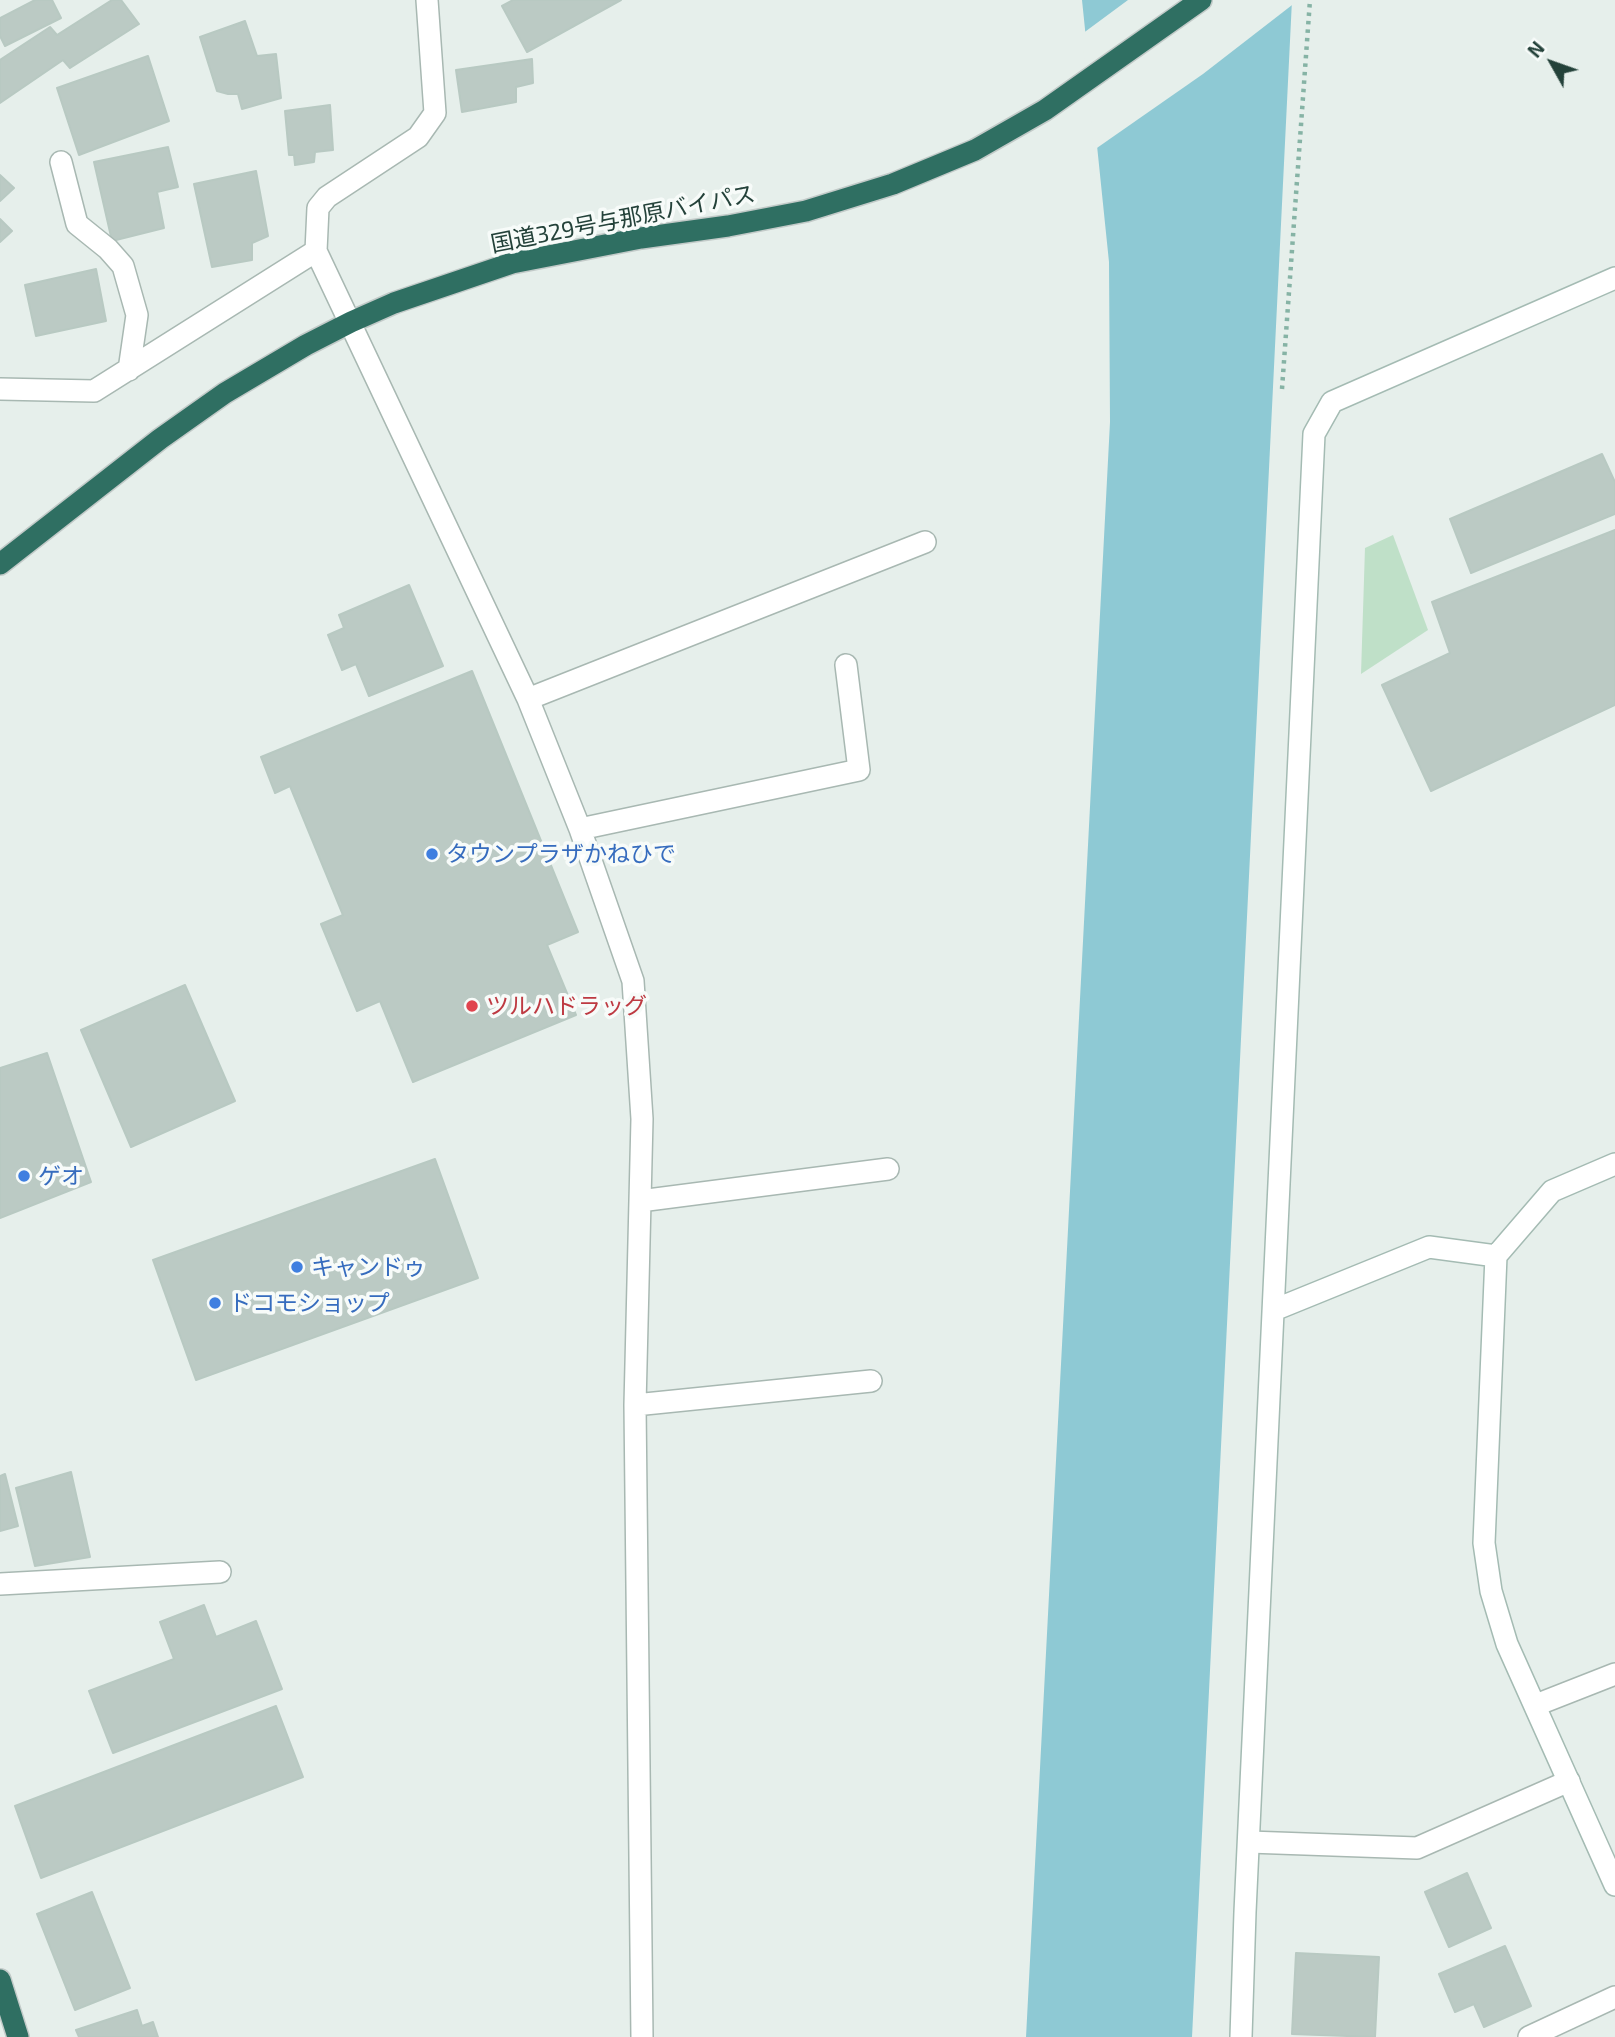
<!DOCTYPE html>
<meta charset="utf-8">
<style>
body{margin:0}
#map{position:relative;width:1615px;height:2037px;overflow:hidden;background:#e6efeb;font-family:"Exo 2",sans-serif}
canvas{display:block}
.north{position:absolute;left:1517px;top:28px;width:70px;height:70px;-webkit-text-stroke:5px #f7fbf9;paint-order:stroke;rotate:310deg;font-size:19px;font-weight:700;line-height:28px;text-align:center;color:#24423a}
.north::after{content:'';display:block;margin:auto;width:24px;height:32px;background:#24423a;clip-path:polygon(50% 0,100% 100%,50% 72%,0 100%)}
</style>
<div id="map">
<canvas width="1615" height="2037"></canvas>
<div class="north">N</div>
</div>
<script>
const g = document.querySelector('canvas').getContext('2d');
g.lineJoin = 'round';
function fillPath(path, color) {
  g.fillStyle = color;
  g.fill(path, 'evenodd');
}
function shape(rows) {
  const path = new Path2D();
  for (const r of rows) {
    path.moveTo(r[0], r[1]);
    for (let i = 2; i < r.length; i += 2) path.lineTo(r[i], r[i + 1]);
  }
  return path;
}
function stroke(path, color, width, dash) {
  g.strokeStyle = color;
  g.lineWidth = width;
  g.lineCap = dash ? 'butt' : 'round';
  g.setLineDash(dash || []);
  g.stroke(path);
}
function drawText(font, color, halo, rows, align = 'center') {
  g.font = font + ' "Exo 2","Noto Sans JP",sans-serif';
  g.lineWidth = 7;
  g.setLineDash([]);
  g.textBaseline = 'middle';
  g.strokeStyle = halo;
  g.fillStyle = color;
  for (const [text, x, y, turn = 0] of rows) {
    g.save();
    g.translate(x, y);
    g.rotate((+turn || 0) * Math.PI / 180);
    g.textAlign = isNaN(turn) ? turn : align;
    if (halo) g.strokeText(text, 0, 0);
    g.fillText(text, 0, 0);
    g.restore();
  }
}
fillPath(shape([
 [1393,535,1428,630,1361,674,1365,548]
]), '#bfe0c8');
fillPath(shape([
 [1082,0,1292,0,1192,2037,1026,2037,1110,422,1109,262]
]), '#8ec9d4');
fillPath(shape([
 [1128,0,1296,0,1296,2,1203,74,1094,150,1082,34]
]), '#e6efeb');
const building = shape([
 [35,0,52,0,61,18,5,46,0,36,0,18,35,0],
 [112,0,121,0,139,24,70,68,63,60,0,103,0,60,50,27,57,35,112,0],
 [513,0,621,0,527,52,502,6,513,0],
 [245,21,257,56,276,54,281,98,242,109,238,94,228,94,217,91,200,37,245,21],
 [148,56,169,121,79,155,57,88,148,56],
 [532,59,533,83,516,87,516,102,462,112,456,70,532,59],
 [330,105,333,150,315,152,314,162,295,165,294,155,289,155,285,111,330,105],
 [168,147,178,187,157,192,164,228,112,241,94,162,168,147],
 [256,171,268,236,252,243,252,260,212,267,194,184,256,171],
 [0,175,14,188,0,201,0,175],
 [0,219,12,231,0,242,0,219],
 [96,269,106,321,36,336,25,285,96,269],
 [1602,454,1615,482,1615,514,1471,573,1450,519,1602,454],
 [1615,530,1615,705,1431,791,1382,685,1450,653,1432,602,1615,530],
 [409,585,443,666,369,696,356,664,342,670,328,635,344,628,339,615,409,585],
 [472,671,578,932,547,945,576,1015,413,1082,380,1001,357,1011,321,924,343,915,290,786,275,793,261,757,472,671],
 [185,985,235,1101,131,1147,81,1030,185,985],
 [47,1053,91,1182,0,1218,0,1068,47,1053],
 [435,1159,478,1278,196,1380,153,1260,435,1159],
 [71,1472,90,1557,35,1566,16,1488,71,1472],
 [5,1474,18,1526,0,1531,0,1476,5,1474],
 [204,1605,216,1637,256,1621,282,1689,113,1753,89,1691,174,1659,160,1622,204,1605],
 [276,1706,303,1777,41,1878,15,1806,276,1706],
 [1467,1873,1491,1928,1449,1947,1425,1892,1467,1873],
 [92,1892,130,1988,75,2010,37,1914,92,1892],
 [1505,1946,1531,2006,1484,2027,1474,2004,1455,2012,1439,1974,1505,1946],
 [1296,1953,1379,1957,1375,2037,1292,2034,1296,1953],
 [137,2010,142,2026,153,2022,158,2037,79,2037,76,2030,137,2010]
]);
fillPath(building, '#bbcac4');
stroke(building, '#b8c9c2', 2);
const street = shape([
 [427,0,435,113,418,137,327,197,318,208,316,251,528,699,580,829,633,981,642,1119,635,1405,642,2037],
 [61,162,77,224,108,249,123,266,137,315,129,370],
 [0,389,94,391,316,251],
 [528,699,925,542],
 [580,829,859,770,846,665],
 [640,1201,888,1169],
 [635,1405,871,1381],
 [0,1584,220,1572],
 [1536,1705,1615,1674],
 [1249,1842,1417,1848,1569,1781],
 [1529,2037,1615,1997]
]);
const secondary = shape([
 [1615,1164,1552,1191,1496,1256,1484,1543,1491,1591,1507,1644,1615,1885],
 [1274,1310,1429,1247,1496,1256],
 [1241,2037,1245,1912,1314,434,1332,402,1615,278]
]);
const highway = shape([
 [0,564,160,439,225,393,306,345,351,322,394,303,512,263,641,238,728,226,806,211,893,184,975,150,1045,110,1201,0],
 [0,1980,18,2037]
]);
stroke(street, '#a8b8b2', 24);
stroke(secondary, '#a4bbb3', 24);
stroke(highway, '#c2cac8', 24);
stroke(shape([
 [1282,389,1310,0]
]), '#86b3a5', 4.5, [3.5, 5]);
stroke(street, '#fff', 21);
stroke(secondary, '#fff', 21);
stroke(highway, '#2f6f62', 21);
for (const [x, y, r, color] of [
 [432,854,7,"#3f7fe0"],
 [472,1006,7,"#e0444e"],
 [24,1176,7,"#3f7fe0"],
 [297,1267,7,"#3f7fe0"],
 [215,1303,7,"#3f7fe0"]
]) {
  const dot = new Path2D();
  dot.arc(x, y, r, 0, 2 * Math.PI);
  g.fillStyle = color;
  g.fill(dot);
  stroke(dot, '#f7fbf9', 2.5);
}
drawText('23px', '#24423a', '#f7fbf9', [
 ["国道329号与那原バイパス",623,219,-11]
]);
drawText('23px', '#366cbe', '#f7fbf9', [
 ["タウンプラザかねひで",446,854],
 ["ゲオ",38,1176],
 ["キャンドゥ",311,1267],
 ["ドコモショップ",229,1303]
], 'left');
drawText('23px', '#be3a42', '#f7fbf9', [
 ["ツルハドラッグ",486,1006]
], 'left');
</script>
